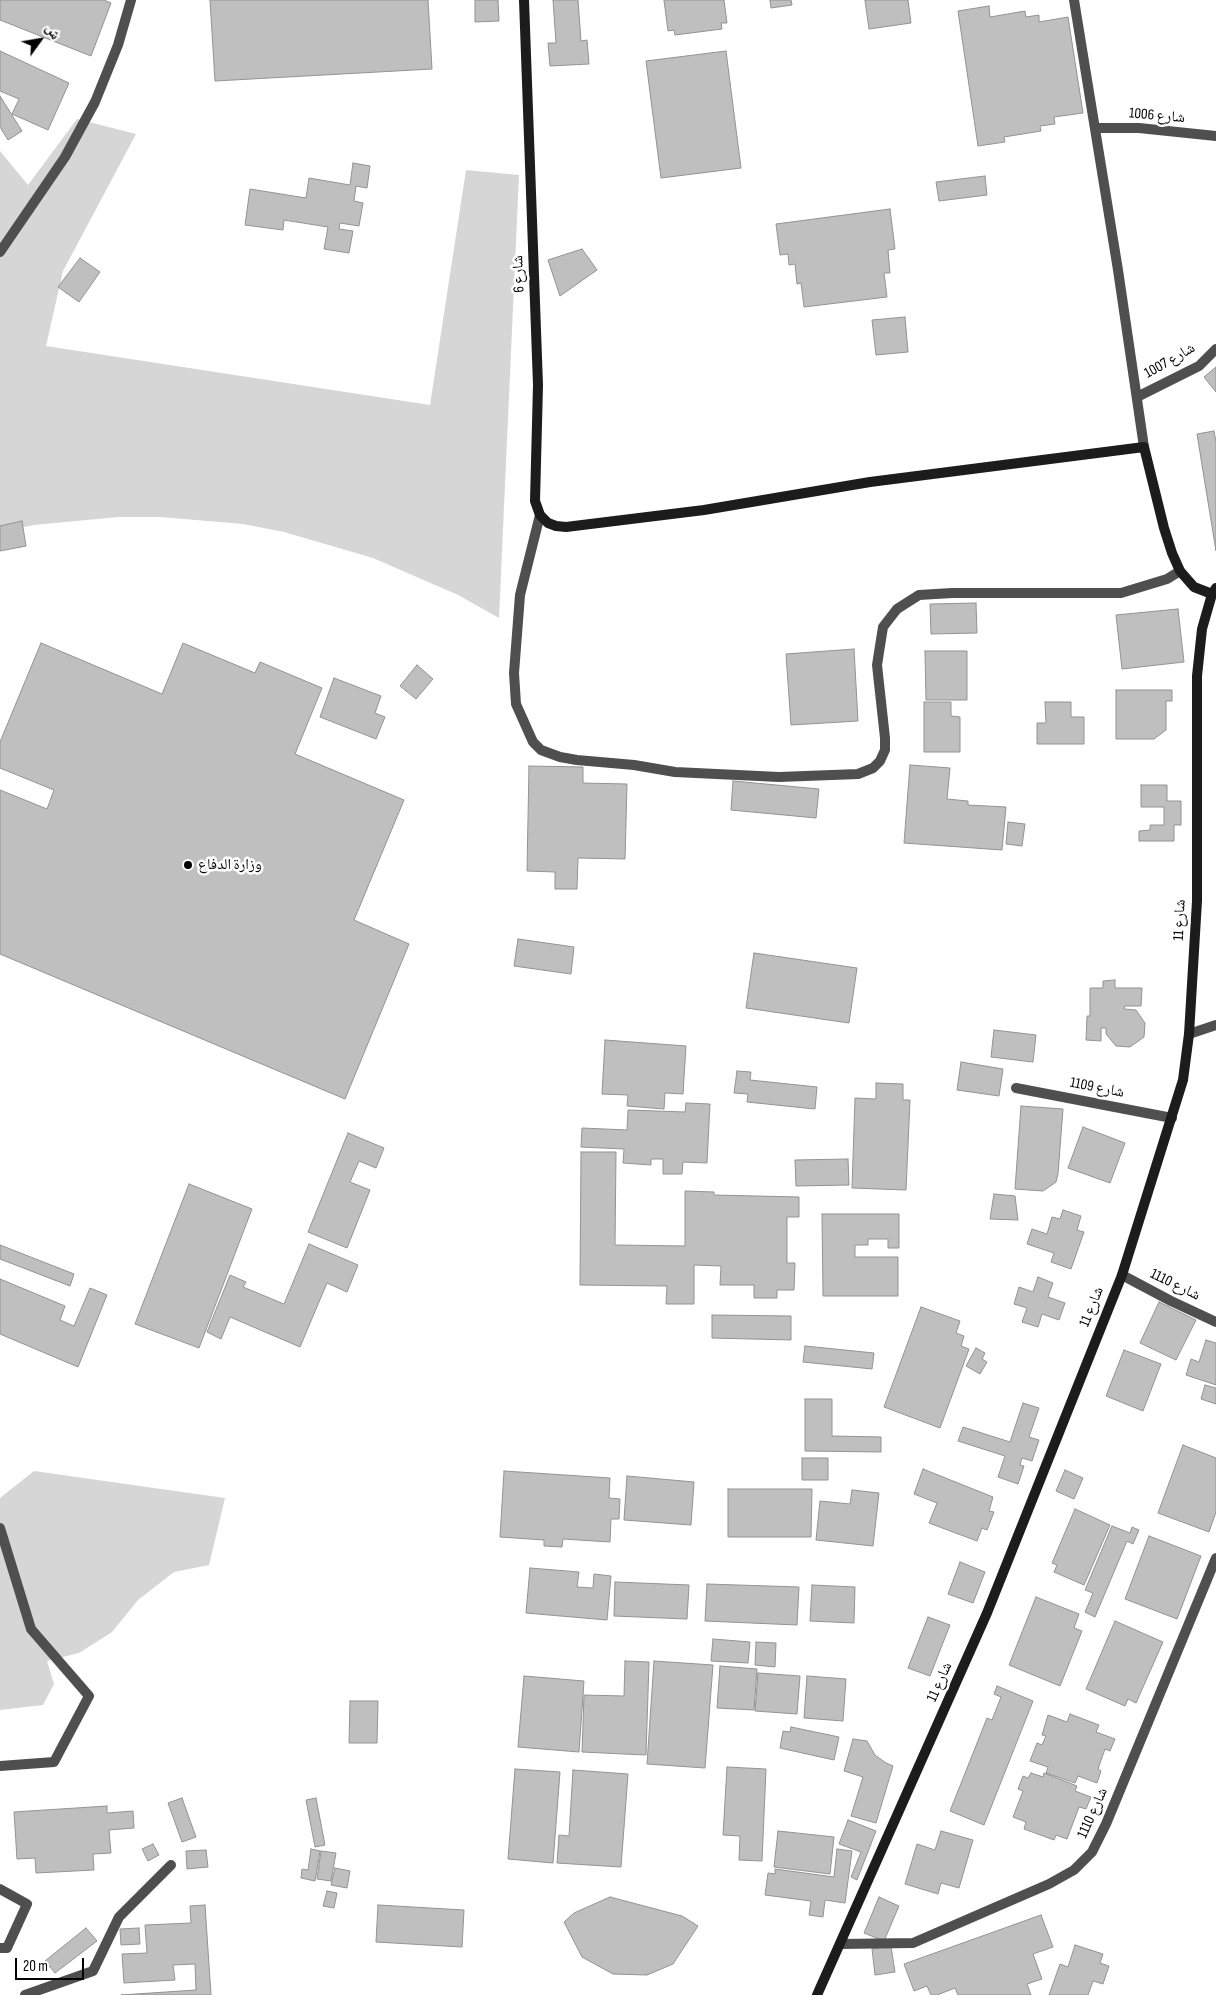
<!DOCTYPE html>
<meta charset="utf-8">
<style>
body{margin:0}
#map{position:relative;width:1216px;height:1995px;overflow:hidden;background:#fff;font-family:"Sofia Sans Condensed","Noto Naskh Arabic",sans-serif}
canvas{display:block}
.north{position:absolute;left:15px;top:15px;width:50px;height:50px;-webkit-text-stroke:4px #fff;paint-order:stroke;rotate:58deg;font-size:14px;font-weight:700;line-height:20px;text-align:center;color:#000}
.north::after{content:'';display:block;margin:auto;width:18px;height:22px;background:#000;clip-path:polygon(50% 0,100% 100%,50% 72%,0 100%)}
.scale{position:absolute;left:15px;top:1958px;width:69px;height:22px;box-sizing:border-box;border:2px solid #000;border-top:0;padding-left:6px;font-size:15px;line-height:18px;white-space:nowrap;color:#000;-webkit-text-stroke:4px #fff;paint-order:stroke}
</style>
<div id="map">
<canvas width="1216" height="1995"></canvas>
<div class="north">ش</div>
<div class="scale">20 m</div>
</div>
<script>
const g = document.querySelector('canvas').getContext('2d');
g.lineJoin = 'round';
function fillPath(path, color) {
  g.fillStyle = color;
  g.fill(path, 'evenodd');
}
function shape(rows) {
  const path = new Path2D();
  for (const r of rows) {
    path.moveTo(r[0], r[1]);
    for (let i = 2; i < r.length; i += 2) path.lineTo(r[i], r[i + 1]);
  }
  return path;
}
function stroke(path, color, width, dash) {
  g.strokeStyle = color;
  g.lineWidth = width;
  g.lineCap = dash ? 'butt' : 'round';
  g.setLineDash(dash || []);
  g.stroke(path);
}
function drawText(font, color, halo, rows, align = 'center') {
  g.font = font + ' "Sofia Sans Condensed","Noto Naskh Arabic",sans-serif';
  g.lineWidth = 5;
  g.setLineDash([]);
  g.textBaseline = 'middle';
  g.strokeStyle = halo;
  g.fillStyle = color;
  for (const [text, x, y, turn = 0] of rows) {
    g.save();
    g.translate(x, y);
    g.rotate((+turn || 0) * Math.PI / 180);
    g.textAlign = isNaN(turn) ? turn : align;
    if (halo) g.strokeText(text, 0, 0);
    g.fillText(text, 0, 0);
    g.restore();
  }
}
fillPath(shape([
 [77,119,136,134,63,271,46,346,430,405,466,170,519,175,499,618,458,595,373,558,284,532,243,524,160,517,118,517,34,525,0,532,0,151,28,185],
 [34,1471,225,1498,209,1565,174,1572,138,1600,112,1632,79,1653,47,1661,54,1684,43,1705,0,1710,0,1498]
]), '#d6d6d6');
const building = shape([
 [0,0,104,0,111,3,91,56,0,20,0,0],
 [210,0,428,0,432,69,215,81,210,0],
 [475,0,498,0,499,21,475,22,475,0],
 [553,0,578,0,581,41,587,40,589,64,550,66,548,43,556,43,553,0],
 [664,0,724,0,727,23,721,23,722,29,675,35,674,30,668,31,664,0],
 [770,0,791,0,792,5,771,8,770,0],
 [865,0,908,0,911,23,869,29,865,0],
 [989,6,990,17,1025,11,1026,17,1039,15,1039,22,1068,17,1083,113,1054,117,1055,124,1040,126,1041,131,1004,137,1005,142,978,146,958,11,989,6],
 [0,51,69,83,48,130,12,114,19,99,0,91,0,51],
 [726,51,741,168,661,178,646,61,726,51],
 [0,96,22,131,8,140,0,127,0,96],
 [353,163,370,166,367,188,356,186,354,201,363,203,359,226,340,223,339,229,353,231,349,253,324,249,328,227,284,220,283,230,245,225,250,189,306,198,309,178,350,185,353,163],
 [985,176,987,195,939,201,936,182,985,176],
 [890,209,895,249,888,250,890,273,884,273,887,297,804,307,801,283,797,284,795,264,789,265,788,254,780,255,776,224,890,209],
 [582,249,597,270,560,296,548,260,582,249],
 [80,258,100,272,79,302,58,287,80,258],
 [905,317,908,352,876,355,872,320,905,317],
 [1216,367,1216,392,1204,377,1216,367],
 [1214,431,1216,442,1216,551,1197,434,1214,431],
 [22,521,26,546,0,551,0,526,22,521],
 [976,603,977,633,931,634,930,604,976,603],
 [1178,609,1184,662,1122,669,1116,615,1178,609],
 [41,643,162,694,183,643,255,673,260,662,322,688,295,754,404,800,354,920,409,944,345,1099,0,954,0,790,47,809,54,790,0,768,0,742,41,643],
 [854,649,858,721,791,725,786,654,854,649],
 [925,651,967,651,967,700,926,700,925,651],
 [417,665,433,679,416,699,400,686,417,665],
 [334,678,381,696,375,713,385,717,376,739,320,717,334,678],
 [1116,690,1172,690,1172,701,1166,701,1166,730,1154,739,1116,739,1116,690],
 [924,702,951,702,951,716,960,717,960,752,924,752,924,702],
 [1045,702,1071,702,1071,717,1084,717,1084,744,1037,744,1037,723,1046,723,1045,702],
 [910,765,950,768,947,799,968,801,968,805,1006,807,1002,850,904,843,910,765],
 [529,766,583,767,583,783,627,784,625,859,578,858,577,889,555,889,555,872,527,871,529,766],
 [733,781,819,789,816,818,731,810,733,781],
 [1141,785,1167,785,1167,801,1181,801,1181,825,1174,825,1174,841,1139,841,1139,831,1150,830,1150,825,1164,825,1164,807,1141,807,1141,785],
 [1008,822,1025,824,1022,846,1006,844,1008,822],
 [518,939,574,947,571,974,514,966,518,939],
 [754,953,857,968,849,1023,746,1008,754,953],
 [1115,980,1115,988,1142,988,1141,1006,1125,1006,1124,1009,1136,1010,1145,1023,1144,1037,1130,1047,1116,1046,1106,1034,1106,1028,1101,1028,1101,1041,1086,1040,1087,1016,1090,1016,1090,988,1103,988,1103,981,1115,980],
 [994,1030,1036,1035,1033,1062,991,1057,994,1030],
 [605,1040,686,1046,683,1094,665,1093,664,1109,627,1106,628,1095,602,1094,605,1040],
 [961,1062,1003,1069,999,1096,957,1090,961,1062],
 [737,1071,751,1072,750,1080,817,1087,815,1109,747,1102,748,1094,734,1093,737,1071],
 [876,1083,903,1084,903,1100,910,1100,906,1190,852,1188,855,1098,876,1099,876,1083],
 [686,1103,710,1104,707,1163,683,1162,682,1174,663,1174,663,1159,651,1159,651,1165,623,1163,624,1149,581,1147,582,1128,627,1130,628,1110,685,1112,686,1103],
 [1021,1106,1063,1109,1058,1174,1056,1182,1043,1191,1015,1189,1021,1106],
 [1083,1127,1125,1143,1110,1183,1068,1168,1083,1127],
 [348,1133,384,1148,376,1168,359,1161,350,1182,370,1190,347,1248,308,1232,348,1133],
 [581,1152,616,1152,615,1245,685,1246,685,1191,714,1192,714,1195,799,1197,799,1217,787,1217,787,1263,795,1263,794,1290,777,1290,777,1298,754,1298,754,1285,720,1285,721,1266,694,1265,694,1304,666,1304,667,1286,580,1285,581,1152],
 [848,1159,849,1185,796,1186,795,1160,848,1159],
 [189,1184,252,1209,199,1348,135,1324,189,1184],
 [994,1194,1015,1196,1018,1220,990,1219,994,1194],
 [1063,1210,1081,1216,1077,1230,1084,1232,1071,1269,1051,1262,1054,1253,1027,1244,1032,1229,1047,1234,1052,1217,1060,1219,1063,1210],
 [822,1214,899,1214,899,1248,888,1248,888,1239,868,1239,868,1245,855,1245,855,1257,898,1257,898,1296,823,1296,822,1214],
 [309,1244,358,1265,347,1292,327,1283,300,1347,230,1317,221,1339,207,1332,230,1275,246,1282,243,1287,284,1304,309,1244],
 [0,1245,74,1274,70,1286,0,1259,0,1245],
 [1038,1277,1053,1283,1048,1297,1065,1303,1059,1320,1042,1314,1038,1327,1022,1322,1027,1308,1014,1304,1019,1287,1033,1292,1038,1277],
 [0,1279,65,1306,60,1320,74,1326,90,1288,107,1295,78,1367,0,1334,0,1279],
 [1159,1302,1196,1320,1176,1360,1140,1343,1159,1302],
 [921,1307,960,1321,956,1333,964,1336,961,1346,969,1349,940,1428,884,1407,921,1307],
 [712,1315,791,1316,791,1340,712,1338,712,1315],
 [1206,1340,1216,1343,1216,1385,1186,1375,1191,1359,1199,1362,1206,1340],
 [805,1346,874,1353,872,1369,803,1362,805,1346],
 [976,1348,985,1353,982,1359,987,1362,980,1374,966,1366,976,1348],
 [1124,1350,1161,1364,1143,1411,1106,1396,1124,1350],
 [1205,1385,1216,1388,1216,1404,1201,1399,1205,1385],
 [805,1399,832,1399,832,1436,881,1437,881,1452,805,1451,805,1399],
 [1023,1403,1039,1408,1029,1437,1039,1440,1032,1461,1022,1458,1020,1465,1024,1466,1018,1484,998,1477,1005,1456,958,1441,963,1427,1010,1442,1023,1403],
 [1183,1445,1216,1458,1216,1512,1209,1532,1158,1513,1183,1445],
 [802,1458,828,1458,828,1480,802,1480,802,1458],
 [923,1469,993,1497,989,1511,994,1512,987,1530,982,1528,977,1541,929,1523,937,1503,914,1494,923,1469],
 [1065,1470,1083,1478,1074,1499,1056,1491,1065,1470],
 [504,1471,610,1478,609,1498,620,1499,619,1519,611,1519,610,1542,563,1539,562,1547,544,1546,544,1540,500,1537,504,1471],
 [627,1476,694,1482,691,1525,624,1520,627,1476],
 [728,1489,812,1489,811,1537,728,1537,728,1489],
 [852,1490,879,1493,873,1546,816,1540,820,1501,850,1504,852,1490],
 [1075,1509,1110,1525,1084,1585,1054,1572,1057,1565,1052,1563,1075,1509],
 [1112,1526,1130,1533,1132,1527,1139,1530,1133,1544,1127,1541,1095,1617,1085,1612,1093,1593,1085,1590,1112,1526],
 [1149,1536,1201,1556,1177,1619,1125,1599,1149,1536],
 [960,1562,985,1572,973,1603,948,1594,960,1562],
 [530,1568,579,1572,577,1587,593,1588,594,1574,611,1576,607,1620,526,1613,530,1568],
 [615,1582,689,1585,687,1619,614,1616,615,1582],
 [707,1584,799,1587,797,1625,705,1621,707,1584],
 [812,1585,855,1587,854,1623,810,1621,812,1585],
 [1036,1597,1079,1614,1074,1628,1082,1631,1060,1686,1009,1665,1036,1597],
 [928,1617,950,1625,930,1676,908,1668,928,1617],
 [1115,1621,1163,1642,1136,1703,1128,1699,1125,1706,1086,1689,1115,1621],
 [713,1639,750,1642,748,1663,711,1661,713,1639],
 [756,1642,776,1643,775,1667,755,1665,756,1642],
 [625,1661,649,1662,646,1755,582,1752,584,1695,624,1696,625,1661],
 [654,1661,713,1665,705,1768,647,1764,654,1661],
 [720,1666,757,1669,754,1710,717,1708,720,1666],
 [758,1673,800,1676,797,1714,755,1711,758,1673],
 [524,1676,584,1681,579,1752,518,1747,524,1676],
 [807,1676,846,1679,843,1721,804,1718,807,1676],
 [997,1686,1033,1701,984,1825,950,1811,987,1718,992,1720,1001,1697,994,1694,997,1686],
 [350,1701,378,1701,377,1743,349,1743,350,1701],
 [1070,1714,1099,1725,1096,1732,1115,1739,1110,1751,1105,1749,1098,1769,1101,1771,1097,1783,1078,1776,1075,1783,1046,1773,1048,1767,1030,1761,1037,1743,1042,1745,1046,1736,1042,1735,1048,1715,1067,1722,1070,1714],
 [791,1727,839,1737,834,1760,780,1748,783,1731,790,1732,791,1727],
 [853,1739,867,1741,875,1755,886,1763,893,1766,876,1823,851,1816,863,1777,844,1771,853,1739],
 [727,1767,766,1769,762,1861,739,1860,740,1836,723,1835,727,1767],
 [515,1769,560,1772,553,1863,508,1859,515,1769],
 [573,1770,628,1774,621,1867,557,1863,559,1835,569,1836,573,1770],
 [1031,1773,1043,1777,1044,1773,1077,1786,1075,1791,1091,1797,1086,1809,1079,1807,1067,1839,1056,1835,1054,1840,1024,1829,1026,1822,1013,1817,1023,1791,1018,1789,1023,1776,1028,1778,1031,1773],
 [182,1798,196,1837,182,1842,168,1803,182,1798],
 [316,1798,325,1845,315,1847,306,1800,316,1798],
 [107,1806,107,1813,133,1811,134,1828,109,1830,111,1853,93,1854,94,1870,36,1873,35,1858,17,1859,14,1812,107,1806],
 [848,1820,876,1831,857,1880,851,1877,861,1852,839,1844,848,1820],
 [778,1831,834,1837,830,1874,774,1867,778,1831],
 [941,1831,973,1840,959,1888,941,1883,938,1894,905,1884,917,1844,935,1850,941,1831],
 [153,1844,159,1855,148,1861,142,1849,153,1844],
 [311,1849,320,1851,315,1881,301,1878,302,1869,308,1870,311,1849],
 [837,1849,852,1851,845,1903,825,1900,823,1917,809,1915,811,1901,765,1895,768,1873,775,1874,775,1869,834,1877,837,1849],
 [206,1850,208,1867,187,1869,186,1851,206,1850],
 [321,1851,336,1853,331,1881,317,1879,321,1851],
 [335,1868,350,1871,347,1888,331,1885,335,1868],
 [327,1891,337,1893,334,1908,323,1906,327,1891],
 [610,1897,682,1916,698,1926,673,1964,647,1975,613,1974,582,1957,564,1922,574,1913,610,1897],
 [879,1897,899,1906,884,1941,864,1933,879,1897],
 [205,1905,211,1995,121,1995,196,1990,195,1964,173,1965,175,1980,124,1983,122,1954,147,1953,145,1925,191,1923,190,1906,205,1905],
 [378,1905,464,1910,462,1947,376,1942,378,1905],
 [1041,1915,1053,1947,1033,1954,1042,1979,1027,1984,1031,1995,958,1995,955,1988,937,1995,931,1995,927,1986,914,1991,904,1964,1041,1915],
 [86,1928,97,1941,55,1973,45,1961,86,1928],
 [139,1928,140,1944,121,1945,120,1929,139,1928],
 [1075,1945,1103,1954,1100,1963,1109,1966,1103,1984,1093,1981,1088,1995,1049,1995,1060,1964,1068,1967,1075,1945],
 [891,1946,895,1972,875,1975,872,1949,891,1946]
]);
fillPath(building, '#bfbfbf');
stroke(building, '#939393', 1);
stroke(shape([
 [1074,0,1118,270,1144,447],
 [1095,128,1139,128,1216,136],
 [0,252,65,157,95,102,118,45,131,0],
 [1137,397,1199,366,1216,349],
 [540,515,520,595,514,673,516,704,533,742,541,750,560,757,577,760,634,765,675,772,779,777,858,774,873,768,880,761,885,750,885,738,877,665,883,627,897,609,919,595,952,593,1121,593,1167,579,1180,571],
 [1189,1034,1216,1025],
 [1016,1088,1172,1118],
 [1122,1275,1171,1301,1216,1322],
 [0,1528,31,1629,89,1696,54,1762,0,1766],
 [0,1889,27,1904,7,1948,0,1948],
 [840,1944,913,1943,1049,1884,1074,1870,1092,1852,1106,1824,1216,1558],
 [25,1995,93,1971,119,1917,171,1865]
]), '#4f4f4f', 10);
stroke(shape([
 [524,0,538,385,535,501,540,515,548,523,556,526,566,527,704,510,870,482,1144,447,1164,528,1172,553,1180,571,1194,587,1212,594],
 [817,1995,987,1613,1122,1275,1183,1080,1189,1034,1197,901,1197,676,1202,629,1212,594,1216,588]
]), '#1c1c1c', 10);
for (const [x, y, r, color] of [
 [188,865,5,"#000"]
]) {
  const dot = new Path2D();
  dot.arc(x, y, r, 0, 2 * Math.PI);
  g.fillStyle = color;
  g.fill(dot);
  stroke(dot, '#fff', 2);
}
drawText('15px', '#000', '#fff', [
 ["شارع 1006",1157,116,5],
 ["شارع 6",519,274,-92],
 ["شارع 1007",1170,361,-30],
 ["شارع 11",1180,920,-87],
 ["شارع 1109",1097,1088,11],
 ["شارع 1110",1175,1285,26],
 ["شارع 11",1092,1307,-68],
 ["شارع 11",940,1682,-66],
 ["شارع 1110",1093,1813,-66]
]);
drawText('15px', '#000', '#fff', [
 ["وزارة الدفاع",198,865]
], 'left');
</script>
